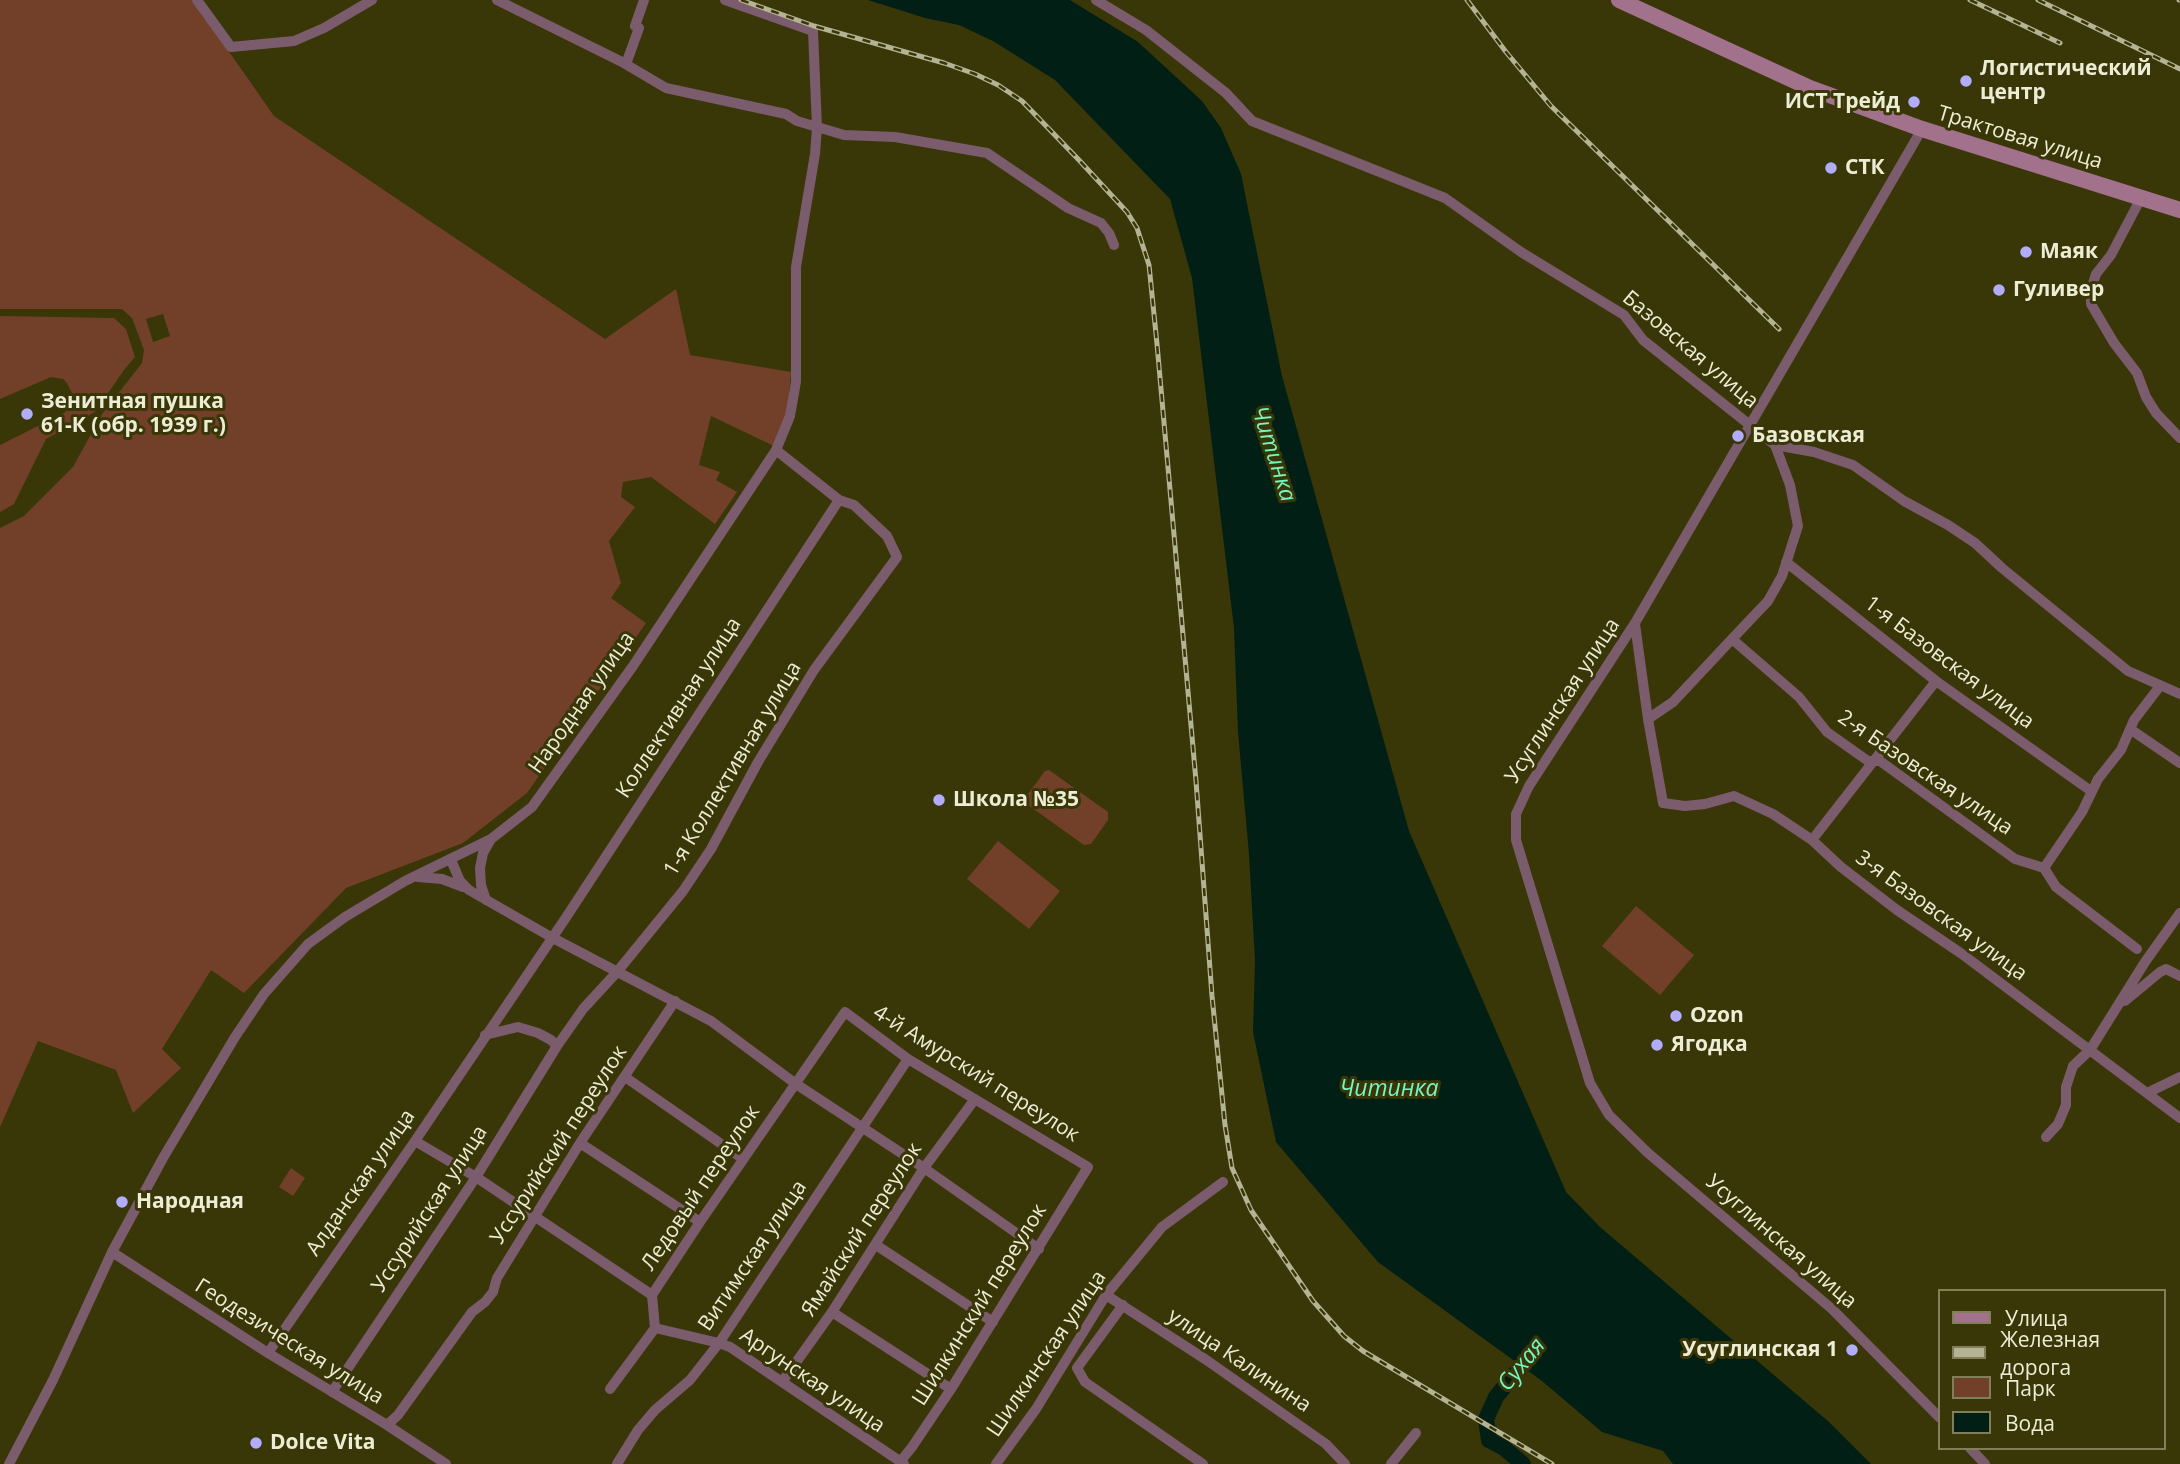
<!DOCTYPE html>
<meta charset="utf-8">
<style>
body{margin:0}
#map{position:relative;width:2180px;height:1464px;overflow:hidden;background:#393608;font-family:"Open Sans",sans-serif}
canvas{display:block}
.legend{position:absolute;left:1938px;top:1289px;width:228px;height:161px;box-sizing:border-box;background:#393608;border:2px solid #817f5a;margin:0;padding:9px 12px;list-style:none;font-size:21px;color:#ededd5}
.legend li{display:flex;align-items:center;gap:14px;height:35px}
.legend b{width:35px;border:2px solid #817f5a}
</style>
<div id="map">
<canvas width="2180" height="1464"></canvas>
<ul class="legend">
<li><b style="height:9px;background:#a2718c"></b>Улица</li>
<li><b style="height:9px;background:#b4b495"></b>Железная дорога</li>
<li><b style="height:19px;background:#724028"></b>Парк</li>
<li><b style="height:19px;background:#011f14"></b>Вода</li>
</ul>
</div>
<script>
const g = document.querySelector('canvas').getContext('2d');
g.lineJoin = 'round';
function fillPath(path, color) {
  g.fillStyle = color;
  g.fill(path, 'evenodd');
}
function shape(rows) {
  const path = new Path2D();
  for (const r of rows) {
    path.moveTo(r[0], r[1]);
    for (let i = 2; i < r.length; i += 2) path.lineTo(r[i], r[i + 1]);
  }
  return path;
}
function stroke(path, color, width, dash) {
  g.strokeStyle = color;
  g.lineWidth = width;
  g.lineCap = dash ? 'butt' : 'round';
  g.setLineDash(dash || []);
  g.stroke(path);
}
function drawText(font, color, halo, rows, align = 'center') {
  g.font = font + ' "Open Sans",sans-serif';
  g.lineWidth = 6;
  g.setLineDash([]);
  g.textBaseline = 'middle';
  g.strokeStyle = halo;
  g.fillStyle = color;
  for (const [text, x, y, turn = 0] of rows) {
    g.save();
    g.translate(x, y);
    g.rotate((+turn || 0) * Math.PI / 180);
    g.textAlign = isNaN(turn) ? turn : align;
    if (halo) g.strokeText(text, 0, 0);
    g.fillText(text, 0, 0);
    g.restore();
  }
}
fillPath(shape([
 [0,0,193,0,274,116,605,339,676,289,690,355,791,372,787,417,774,446,711,416,699,465,720,472,716,480,737,492,715,524,651,477,623,482,621,497,635,507,609,541,621,583,611,598,646,623,527,793,463,843,346,888,244,993,211,970,162,1049,181,1068,133,1113,116,1070,38,1041,0,1127,0,528,24,516,73,467,102,414,142,363,144,350,132,318,122,309,0,309],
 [163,314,170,336,153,342,146,319],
 [0,316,114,318,126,329,135,357,124,370,95,412,46,439,14,504,0,512,0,445,64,413,69,408,73,395,67,383,63,379,51,377,0,399],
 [1049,770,1108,812,1108,820,1091,844,1084,845,1028,805,1025,798,1045,771],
 [998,841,1060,891,1029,929,967,879],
 [1636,906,1694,955,1660,995,1602,946],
 [291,1168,305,1178,293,1196,279,1187]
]), '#724028');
fillPath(shape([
 [868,0,1070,0,1138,42,1202,101,1221,128,1241,174,1282,376,1409,831,1566,1192,1600,1227,1829,1422,1871,1464,1673,1464,1663,1451,1602,1432,1542,1381,1378,1262,1276,1142,1253,1032,1255,961,1249,854,1238,732,1234,628,1192,278,1170,199,1055,80,993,41,959,25,925,18]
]), '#011f14');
stroke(shape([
 [1523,1464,1504,1448,1489,1440,1486,1419,1496,1397,1534,1350]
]), '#011f14', 16);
stroke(shape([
 [197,0,231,47,294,41,324,28,372,0],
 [497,0,622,62,666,88,786,114,797,121,844,135,895,137,987,153,1068,208,1101,223,1109,233,1114,245],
 [1096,0,1146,30,1226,93,1252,121,1445,198,1521,252,1624,315,1643,340,1775,445,1814,452,1853,465,1904,501,1948,525,1975,543,2002,568,2128,671,2180,694],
 [626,64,639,28,635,26,644,0],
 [1922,129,1635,623,1529,786,1516,814,1516,840,1590,1083,1609,1115,1648,1153,1832,1309,1940,1418],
 [2141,198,2111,255,2096,274,2091,290,2091,304,2114,343,2137,373,2146,397,2156,413,2180,438],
 [1786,562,1936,681,2091,791],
 [1635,624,1648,719,1663,803,1685,806,1705,804,1734,796,1773,814,1812,840,1841,867,1897,910,1962,954,2180,1118],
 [1732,639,1799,697,1827,732,1868,761,1880,761,2015,859,2044,868,2056,887,2137,949],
 [1648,719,1673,702,1732,639,1768,601,1782,576,1798,526,1790,485,1775,445],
 [2130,729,2180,763],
 [1812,840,1936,681],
 [451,860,460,881,469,890,551,937,711,1021,796,1084,924,1168,1039,1249],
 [2044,868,2082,812,2098,779,2121,750,2134,720,2160,686],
 [418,877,442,879,463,887],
 [486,900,481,885,480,868,483,853,491,839],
 [2125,1001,2160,972,2166,969,2180,976],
 [485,1035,518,1027,538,1033,551,1040,557,1046],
 [625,1077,743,1159],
 [2147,1093,2180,1077],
 [2046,1137,2058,1124,2066,1105,2066,1087,2073,1066,2090,1050,2145,962,2180,913],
 [415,1141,476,1177,652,1295],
 [580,1143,700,1222],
 [876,1245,993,1322],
 [112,1252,268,1353,387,1425,446,1464],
 [1106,1295,1205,1359,1326,1444,1345,1464],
 [1123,1305,1077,1368,1085,1382,1203,1464],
 [832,1312,951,1389],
 [655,1328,719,1343,730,1347,904,1464],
 [268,1353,415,1141,565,919,839,500],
 [782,1382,832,1312,924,1168,975,1099],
 [610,1389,655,1328,652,1295,700,1222,845,1012,908,1059,1088,1167,951,1389,912,1447,900,1462],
 [332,1392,476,1177,557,1046,583,1009,617,972,683,891,711,849,758,762,814,670,897,557,887,536,854,505,839,500,776,450],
 [387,1425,398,1415,472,1312,485,1302,493,1292,497,1278,580,1143,675,1001],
 [1970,1448,1985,1464],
 [9,1464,53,1380,112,1252,163,1158,235,1037,264,994,308,944,345,917,405,881,491,839,532,807,633,666,776,450,790,416,796,382,796,267,815,154,817,128,813,31,725,0],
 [617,1464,638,1430,655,1410,690,1380,719,1343,908,1059],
 [996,1464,1036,1409,1106,1295,1162,1227,1223,1182],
 [1391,1464,1416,1433]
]), '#7b5c6d', 10);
stroke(shape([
 [1619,0,1810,88,1922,129,2180,210]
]), '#a2718c', 16);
const rail = shape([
 [741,0,814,26,944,63,975,74,998,85,1022,101,1078,159,1127,212,1137,228,1149,265,1157,344,1196,781,1212,996,1225,1125,1232,1168,1251,1210,1313,1301,1344,1336,1363,1351,1552,1464],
 [1467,0,1506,52,1551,106,1779,329],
 [1970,0,2060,43],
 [2038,0,2180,69],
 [2179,0,2180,0]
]);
stroke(rail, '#b4b495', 5);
stroke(rail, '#393608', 2.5, [8]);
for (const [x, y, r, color] of [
 [1966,81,7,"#b1adfa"],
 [1914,102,7,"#b1adfa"],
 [1831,168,7,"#b1adfa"],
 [2026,252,7,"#b1adfa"],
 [1999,290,7,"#b1adfa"],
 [27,414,7,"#b1adfa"],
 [1738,436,7,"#b1adfa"],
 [939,800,7,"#b1adfa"],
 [1676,1016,7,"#b1adfa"],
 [1657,1045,7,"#b1adfa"],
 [122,1202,7,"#b1adfa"],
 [1852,1350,7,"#b1adfa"],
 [256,1443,7,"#b1adfa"]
]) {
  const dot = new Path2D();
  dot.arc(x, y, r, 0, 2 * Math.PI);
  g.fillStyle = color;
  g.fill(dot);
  stroke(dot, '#393608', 2.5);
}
drawText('bold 21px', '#ededd5', '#393608', [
 ["Логистический",1980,69],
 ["центр",1980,93],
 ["ИСТ Трейд",1900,102,"right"],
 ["СТК",1845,168],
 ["Маяк",2040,252],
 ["Гуливер",2013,290],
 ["Зенитная пушка",41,402],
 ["61-К (обр. 1939 г.)",41,426],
 ["Базовская",1752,436],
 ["Школа №35",953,800],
 ["Ozon",1690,1016],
 ["Ягодка",1671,1045],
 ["Народная",136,1202],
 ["Усуглинская 1",1838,1350,"right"],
 ["Dolce Vita",270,1443]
], 'left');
drawText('21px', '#ededd5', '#393608', [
 ["Трактовая улица",2020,138,17],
 ["Базовская улица",1690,350,40],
 ["1-я Базовская улица",1949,663,37],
 ["Усуглинская улица",1563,701,-57],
 ["Народная улица",582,703,-55],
 ["Коллективная улица",679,708,-57],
 ["1-я Коллективная улица",733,769,-59],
 ["2-я Базовская улица",1925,773,34],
 ["3-я Базовская улица",1941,916,36],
 ["4-й Амурский переулок",976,1074,32],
 ["Уссурийский переулок",559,1145,-57],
 ["Алданская улица",361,1183,-55],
 ["Ледовый переулок",701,1188,-56],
 ["Уссурийская улица",430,1209,-57],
 ["Ямайский переулок",862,1230,-57],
 ["Усуглинская улица",1781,1242,41],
 ["Витимская улица",753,1256,-56],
 ["Шилкинский переулок",980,1305,-58],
 ["Геодезическая улица",289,1342,32],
 ["Шилкинская улица",1047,1354,-56],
 ["улица Калинина",1239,1361,34],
 ["Аргунская улица",812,1381,34]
]);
drawText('italic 23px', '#74f5c4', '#393608', [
 ["Читинка",1273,454,72],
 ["Читинка",1389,1089],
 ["Сухая",1522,1365,-51]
]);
</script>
